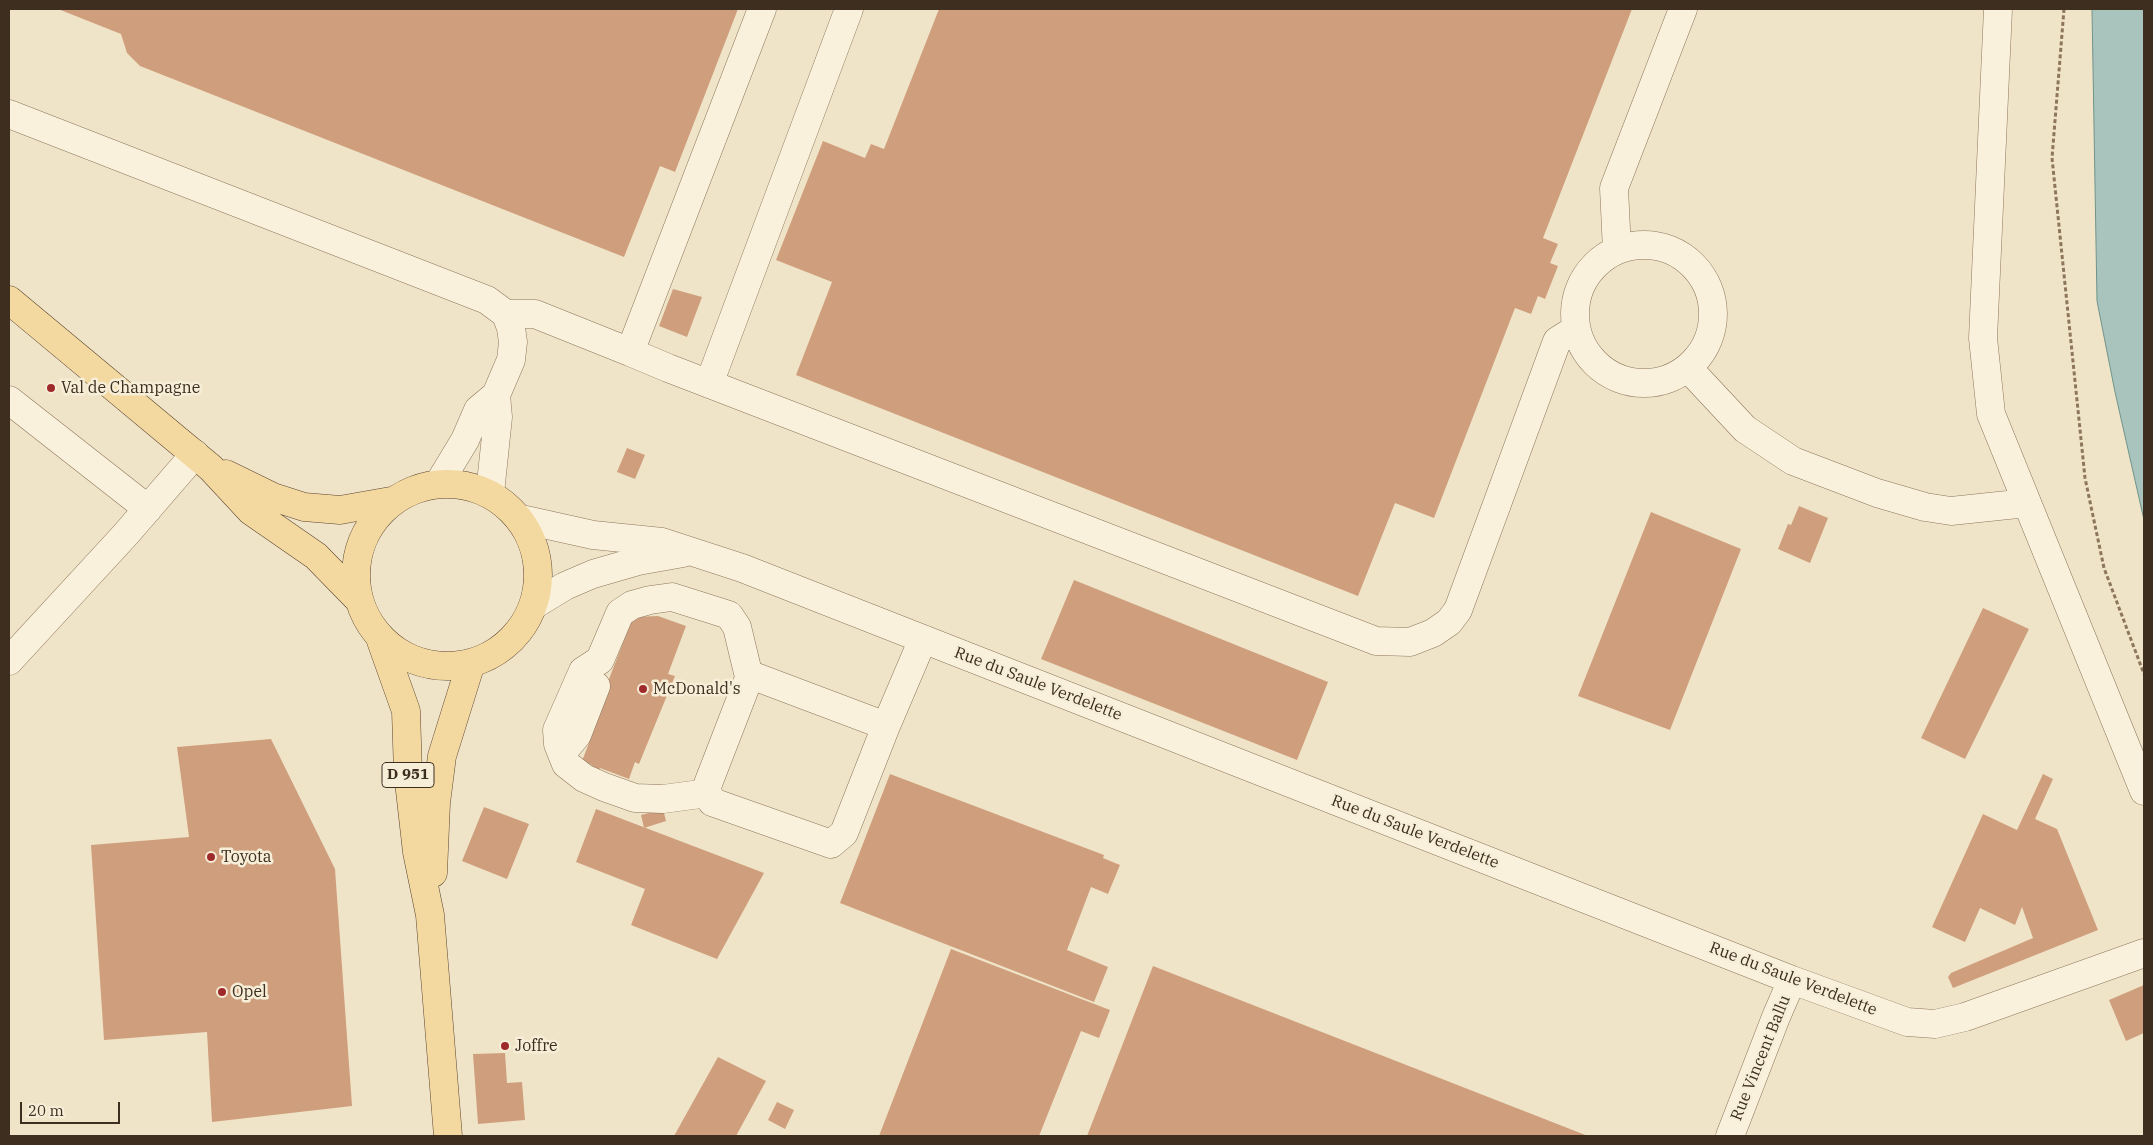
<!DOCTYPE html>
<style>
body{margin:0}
#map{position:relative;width:2153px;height:1145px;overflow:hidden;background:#f0e4c8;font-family:"IBM Plex Serif",serif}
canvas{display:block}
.frame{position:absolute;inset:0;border:10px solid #3d2e20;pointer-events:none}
.scale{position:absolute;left:20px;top:1102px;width:100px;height:22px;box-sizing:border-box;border:2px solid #3d2e20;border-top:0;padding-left:6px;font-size:15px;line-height:18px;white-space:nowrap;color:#3d2e20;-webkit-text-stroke:4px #f7eed8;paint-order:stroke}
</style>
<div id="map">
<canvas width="2153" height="1145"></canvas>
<div class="frame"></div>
<div class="scale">20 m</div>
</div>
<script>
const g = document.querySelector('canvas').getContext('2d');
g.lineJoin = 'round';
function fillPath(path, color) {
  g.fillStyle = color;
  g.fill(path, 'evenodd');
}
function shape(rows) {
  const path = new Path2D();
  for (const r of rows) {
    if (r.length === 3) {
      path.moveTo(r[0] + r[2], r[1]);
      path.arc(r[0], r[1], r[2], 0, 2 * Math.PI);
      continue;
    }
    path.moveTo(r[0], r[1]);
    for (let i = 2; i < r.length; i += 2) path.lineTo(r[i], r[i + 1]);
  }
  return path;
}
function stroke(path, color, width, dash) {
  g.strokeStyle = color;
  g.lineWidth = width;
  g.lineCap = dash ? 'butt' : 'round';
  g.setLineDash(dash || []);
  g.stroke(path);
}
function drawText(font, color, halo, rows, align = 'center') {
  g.font = font + ' "IBM Plex Serif",serif';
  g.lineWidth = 5;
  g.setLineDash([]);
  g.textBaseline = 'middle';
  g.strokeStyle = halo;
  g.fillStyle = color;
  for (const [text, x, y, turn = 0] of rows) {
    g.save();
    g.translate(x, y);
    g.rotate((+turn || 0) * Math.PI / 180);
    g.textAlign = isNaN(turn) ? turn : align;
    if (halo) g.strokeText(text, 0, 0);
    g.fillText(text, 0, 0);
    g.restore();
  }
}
const water = shape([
 [2092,9,2144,9,2144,520,2115,392,2097,301,2092,9]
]);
fillPath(water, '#a9c4bc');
stroke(water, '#6f938a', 1);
fillPath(shape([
 [58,9,738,9,675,172,660,166,624,257,140,66,127,53,121,34],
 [939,9,1632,9,1543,238,1558,244,1550,263,1558,266,1545,299,1538,296,1531,314,1515,308,1434,518,1395,503,1358,596,796,375,832,282,776,260,823,141,865,158,871,144,884,149],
 [673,289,702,297,687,337,659,326],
 [627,448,645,455,635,479,617,472],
 [1799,506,1828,518,1810,563,1778,549,1788,524,1791,525],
 [1651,512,1741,549,1670,730,1578,696],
 [1074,580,1328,682,1297,760,1041,659],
 [1983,608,2029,629,1965,759,1921,738],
 [658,616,686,626,668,674,675,676,639,764,635,762,629,779,600,768,598,774,590,769,592,765,582,761,589,743,585,741,633,617],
 [271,739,335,869,352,1106,212,1122,207,1032,104,1040,91,845,189,837,177,747],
 [890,774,1104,855,1103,858,1120,865,1108,894,1091,887,1067,950,1108,967,1094,1002,840,903],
 [2043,774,2053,779,2035,819,2057,829,2098,930,1953,988,1948,977,1951,973,2033,938,2022,907,2015,925,1980,908,1965,942,1932,927,1983,814,2017,830],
 [484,807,529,824,507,879,462,861],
 [596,809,764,873,717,959,631,925,645,889,576,862],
 [663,809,666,821,644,828,641,815],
 [951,949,1110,1010,1099,1038,1081,1031,1039,1136,879,1136],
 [1153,966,1588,1136,1087,1136],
 [2144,985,2144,1033,2126,1041,2109,1000],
 [505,1053,507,1083,522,1082,525,1120,478,1124,473,1054],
 [718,1057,766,1081,736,1136,674,1136],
 [777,1102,794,1110,785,1129,768,1120]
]), '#cf9f7d');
const minor = shape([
 [1998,9,1983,338,1991,414,2144,791],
 [9,114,487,300,506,314,511,328,513,342,511,360,496,395,478,410,465,440,439,483],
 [1644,314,69],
 [1617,250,1614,188,1683,9],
 [506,314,535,314,630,352,762,9],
 [630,352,668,368,1376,641,1410,642,1433,633,1449,622,1458,610,1557,341,1576,329],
 [1688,368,1745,429,1793,461,1877,493,1925,507,1951,511,2027,503],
 [709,384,849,9],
 [9,400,148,509],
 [490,493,498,417,496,395],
 [521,519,593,535,662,542,742,568,1792,980,1907,1022,1935,1024,1965,1017,2144,953],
 [534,605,565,586,593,574,638,561,683,553],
 [9,661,126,534,195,454],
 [886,726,756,677,747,683,706,789,712,802,831,844,844,833,886,726,923,639],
 [562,753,577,735,596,686],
 [708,793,663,799,635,798,604,787,584,778,566,764,558,744,557,730,583,671,600,660,620,613,632,605,650,600,672,597,729,615,737,627,750,681],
 [1730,1136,1776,1017,1792,980]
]);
const major = shape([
 [9,300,211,468,251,511,316,556,358,599],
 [226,474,273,497,304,507,340,510,391,501],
 [447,575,91],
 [380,638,406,711,408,773,417,852,430,915,448,1136],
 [433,873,436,803,442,756,471,663]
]);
stroke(minor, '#8d765c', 29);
stroke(major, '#5b4430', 29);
stroke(shape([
 [2064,9,2052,158,2085,478,2104,568,2144,674]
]), '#8d765c', 3, [4, 2.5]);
stroke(minor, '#faf1dc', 28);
stroke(major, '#f3d9a0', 28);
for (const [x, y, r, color] of [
 [51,388,5,"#9e2a2b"],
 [643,689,5,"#9e2a2b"],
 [211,857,5,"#9e2a2b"],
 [222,992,5,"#9e2a2b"],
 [505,1046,5,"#9e2a2b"]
]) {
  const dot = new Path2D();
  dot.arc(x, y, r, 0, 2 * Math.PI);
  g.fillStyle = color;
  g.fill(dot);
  stroke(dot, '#f7eed8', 2);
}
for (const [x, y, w] of [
 [408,775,52]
]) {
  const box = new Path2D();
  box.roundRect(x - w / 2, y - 12.5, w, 25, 4);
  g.fillStyle = '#f7eed8';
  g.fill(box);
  stroke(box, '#3d2e20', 1);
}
drawText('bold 15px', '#3d2e20', null, [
 ["D 951",408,775]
]);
drawText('16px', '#3d2e20', '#f7eed8', [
 ["Val de Champagne",61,388],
 ["McDonald's",653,689],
 ["Toyota",221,857],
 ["Opel",232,992],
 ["Joffre",515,1046]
], 'left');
drawText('16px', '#3d2e20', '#f7eed8', [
 ["Rue du Saule Verdelette",1038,684,21],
 ["Rue du Saule Verdelette",1415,832,21],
 ["Rue du Saule Verdelette",1793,979,21],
 ["Rue Vincent Ballu",1761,1058,-68]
]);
</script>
